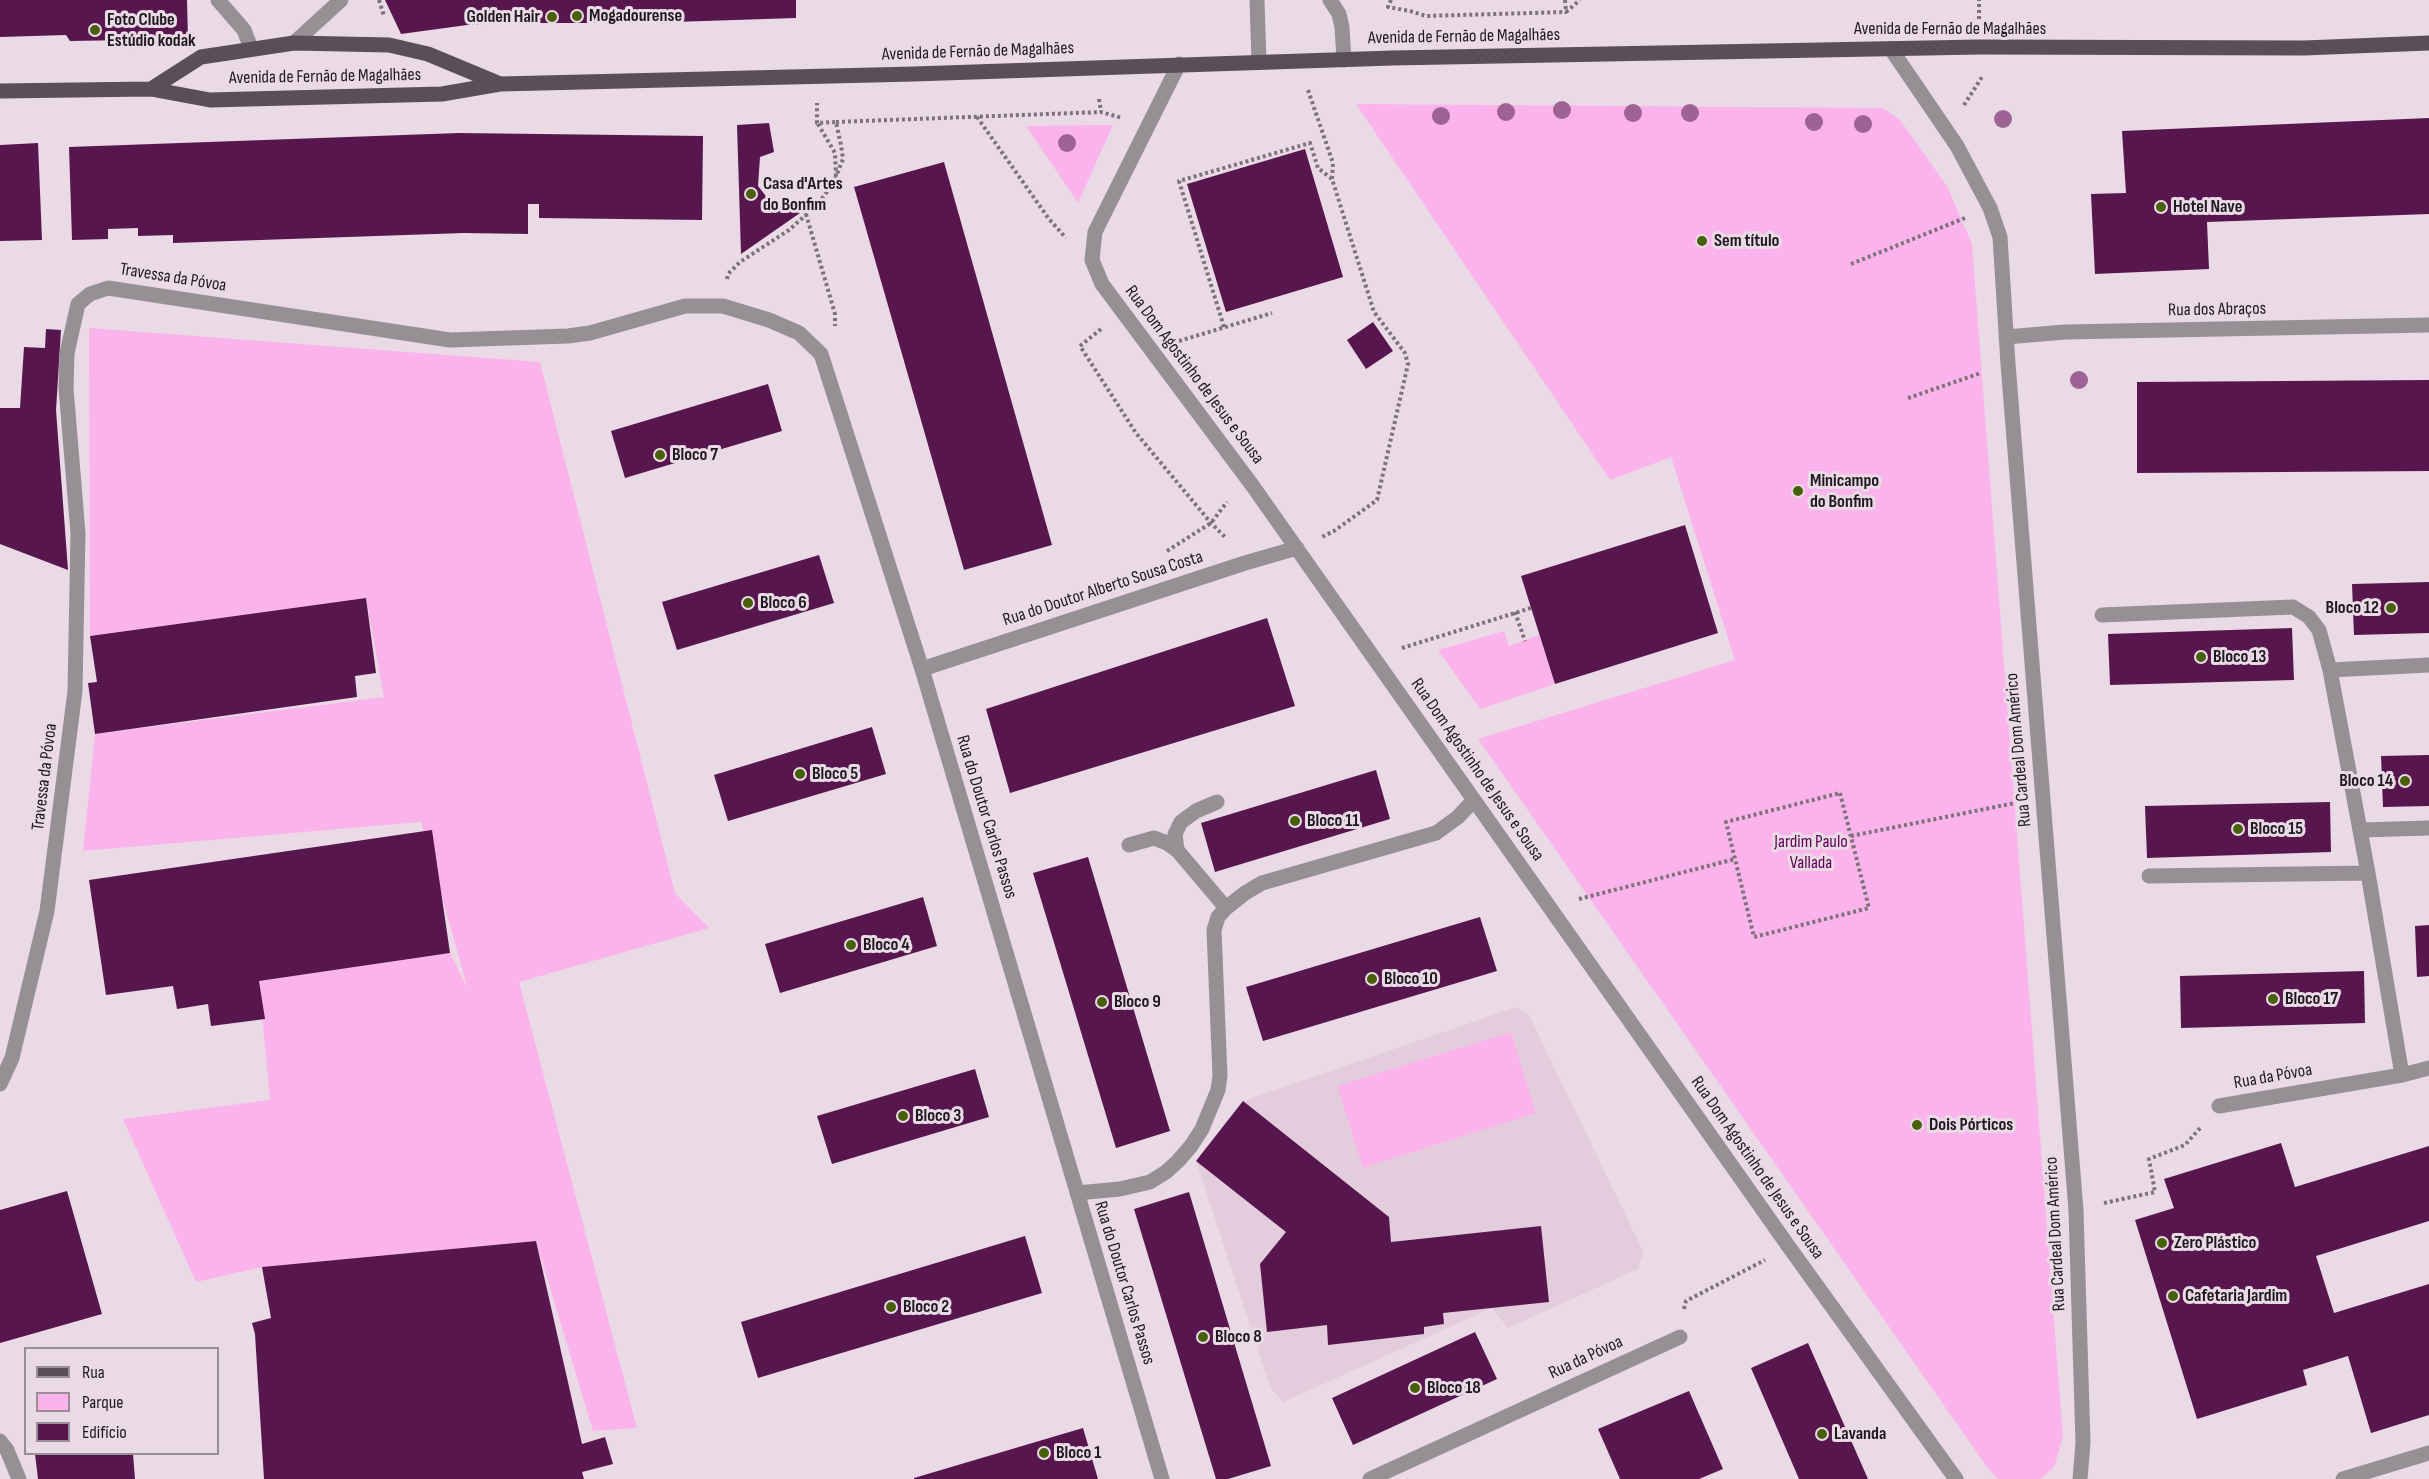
<!DOCTYPE html>
<meta charset="utf-8">
<style>
body{margin:0}
#map{position:relative;width:2429px;height:1479px;overflow:hidden;background:#eadae6;font-family:"Sofia Sans Condensed",sans-serif}
canvas{display:block}
.legend{position:absolute;left:24px;top:1347px;width:195px;height:108px;box-sizing:border-box;background:#eadae6;border:2px solid #998d96;margin:0;padding:8px 10px;list-style:none;font-size:18px;color:#201a1e}
.legend li{display:flex;align-items:center;gap:12px;height:30px}
.legend b{width:30px;border:2px solid #998d96}
</style>
<div id="map">
<canvas width="2429" height="1479"></canvas>
<ul class="legend">
<li><b style="height:8px;background:#5a4f57"></b>Rua</li>
<li><b style="height:16px;background:#fbb4eb"></b>Parque</li>
<li><b style="height:16px;background:#58164e"></b>Edifício</li>
</ul>
</div>
<script>
const g = document.querySelector('canvas').getContext('2d');
g.lineJoin = 'round';
function fillPath(path, color) {
  g.fillStyle = color;
  g.fill(path, 'evenodd');
}
function shape(rows) {
  const path = new Path2D();
  for (const r of rows) {
    path.moveTo(r[0], r[1]);
    for (let i = 2; i < r.length; i += 2) path.lineTo(r[i], r[i + 1]);
  }
  return path;
}
function stroke(path, color, width, dash) {
  g.strokeStyle = color;
  g.lineWidth = width;
  g.lineCap = dash ? 'butt' : 'round';
  g.setLineDash(dash || []);
  g.stroke(path);
}
function drawText(font, color, halo, rows, align = 'center') {
  g.font = font + ' "Sofia Sans Condensed",sans-serif';
  g.lineWidth = 6;
  g.setLineDash([]);
  g.textBaseline = 'middle';
  g.strokeStyle = halo;
  g.fillStyle = color;
  for (const [text, x, y, turn = 0] of rows) {
    g.save();
    g.translate(x, y);
    g.rotate((+turn || 0) * Math.PI / 180);
    g.textAlign = isNaN(turn) ? turn : align;
    if (halo) g.strokeText(text, 0, 0);
    g.fillText(text, 0, 0);
    g.restore();
  }
}
fillPath(shape([
 [1516,1007,1529,1015,1644,1253,1638,1269,1508,1328,1492,1308,1283,1402,1270,1387,1196,1161,1243,1101]
]), '#e3cddd');
fillPath(shape([
 [1356,104,1883,108,1900,120,1947,186,1972,244,2063,1437,2054,1467,2040,1479,1998,1479,1987,1467,1478,739,1735,660,1671,457,1610,480],
 [1113,125,1078,203,1026,126],
 [89,328,540,362,675,893,709,928,519,982,637,1428,593,1431,536,1241,262,1267,196,1282,123,1119,270,1100,259,981,450,953,468,990,421,822,83,851,95,734,384,697,366,598,90,636],
 [1504,631,1509,646,1539,635,1555,684,1480,709,1438,650],
 [1511,1032,1536,1113,1363,1168,1337,1086]
]), '#fbb4eb');
fillPath(shape([
 [0,0,187,0,188,39,70,41,66,35,0,37],
 [385,0,796,0,796,18,642,23,503,23,467,25,401,34],
 [2429,118,2429,214,2207,222,2209,269,2095,274,2091,194,2126,193,2122,131],
 [769,123,774,152,760,157,758,186,776,209,791,201,800,213,741,254,737,125],
 [459,133,703,136,702,220,539,218,539,204,528,204,528,234,464,233,173,243,173,235,138,236,138,228,108,229,108,239,72,240,69,147],
 [38,143,42,240,0,241,0,145],
 [1305,149,1343,277,1226,312,1187,184],
 [944,162,1052,545,964,570,854,187],
 [1373,322,1393,351,1366,369,1347,340],
 [46,329,61,330,56,410,68,570,0,544,0,408,20,408,24,347,45,348],
 [2429,380,2429,471,2137,473,2137,382],
 [768,384,782,431,625,478,611,431],
 [1685,525,1718,633,1555,684,1521,576],
 [819,555,834,603,677,650,662,602],
 [2429,582,2429,633,2354,635,2352,584],
 [366,598,376,673,355,676,357,697,95,734,88,683,97,682,90,636],
 [1267,618,1295,706,1010,793,986,709],
 [2292,628,2294,680,2110,685,2108,634],
 [872,727,886,774,728,821,714,775],
 [2429,755,2429,806,2383,807,2381,756],
 [1376,770,1390,819,1215,872,1201,823],
 [2330,802,2331,852,2147,858,2145,806],
 [432,830,450,953,259,981,265,1019,211,1026,208,1004,177,1009,173,986,106,995,89,880],
 [1088,857,1170,1131,1116,1148,1033,873],
 [923,897,937,946,780,993,765,944],
 [1480,917,1497,971,1263,1041,1246,987],
 [2429,925,2429,976,2417,977,2415,926],
 [2364,971,2365,1023,2181,1028,2180,976],
 [975,1069,989,1117,832,1164,817,1116],
 [1243,1101,1389,1217,1391,1242,1541,1226,1549,1302,1443,1313,1444,1324,1424,1327,1424,1334,1328,1345,1327,1325,1267,1332,1260,1264,1286,1232,1196,1161],
 [2281,1143,2295,1187,2429,1146,2429,1221,2316,1256,2334,1313,2429,1284,2429,1415,2371,1433,2348,1356,2303,1370,2307,1385,2197,1419,2135,1220,2174,1208,2164,1179],
 [67,1191,102,1314,0,1343,0,1210],
 [1189,1192,1271,1466,1228,1479,1216,1479,1134,1209],
 [1025,1236,1042,1293,758,1378,741,1322],
 [536,1241,582,1444,605,1437,613,1464,582,1472,584,1479,264,1479,255,1334,252,1323,271,1318,262,1267],
 [1475,1332,1497,1379,1353,1445,1332,1398],
 [1808,1343,1868,1479,1799,1479,1751,1368],
 [1689,1391,1723,1469,1699,1479,1620,1479,1598,1429],
 [1083,1428,1098,1479,914,1479,914,1478],
 [35,1454,133,1454,135,1479,38,1479]
]), '#58164e');
stroke(shape([
 [379,0,384,16],
 [1391,0,1388,7,1410,11,1426,16,1566,12],
 [1565,0,1566,12,1580,0],
 [1979,19,1979,0],
 [1308,90,1333,163,1332,179,1374,312,1405,353,1408,364,1377,500,1334,531,1322,537],
 [1099,99,1101,112],
 [1964,105,1982,77],
 [977,117,1049,219,1066,238],
 [836,122,1101,112,1122,118],
 [818,124,835,153,836,178],
 [806,214,835,314,835,326],
 [1851,264,1965,218],
 [727,279,728,274,740,262,789,230,817,205,833,184,843,159,841,145,836,122,817,123,817,103],
 [1224,327,1179,181,1310,143,1318,168,1332,179],
 [1101,329,1080,346,1136,433,1211,523,1225,537],
 [1179,341,1272,313],
 [1908,398,1981,373],
 [1167,551,1211,523,1227,502],
 [1515,612,1525,641],
 [1402,648,1531,608],
 [1840,793,1869,908,1754,937,1726,822,1840,793],
 [1851,836,2015,803],
 [1579,899,1735,859],
 [2104,1203,2155,1192,2149,1159,2185,1145,2201,1127],
 [1684,1309,1686,1301,1765,1260]
]), '#7d727a', 4, [3, 3]);
stroke(shape([
 [218,0,244,30,251,48],
 [1257,0,1259,62],
 [1330,0,1339,14,1342,27,1344,60],
 [294,43,341,0],
 [1891,49,1957,146,1990,208,2000,237,2008,364,2076,1210,2083,1443,2080,1479],
 [1179,64,1095,232,1092,260,1102,284,1252,485,1789,1247,1956,1479],
 [2006,337,2065,332,2429,325],
 [2102,615,2293,607,2309,617,2319,630,2330,670,2368,873,2402,1075],
 [922,669,1245,563,1297,548],
 [2330,670,2429,665],
 [2360,830,2429,828],
 [1129,845,1154,838,1167,843,1177,850,1226,908],
 [1177,850,1175,834,1181,822,1196,811,1217,802],
 [2149,876,2368,873],
 [0,1084,12,1058,47,911,75,691,78,533,66,388,67,353,78,304,90,294,108,288,450,340,568,336,590,333,685,306,723,306,769,320,799,333,821,354,922,669,1162,1479],
 [2219,1106,2402,1075,2429,1068],
 [1077,1193,1120,1189,1150,1182,1166,1172,1178,1161,1191,1146,1202,1129,1218,1090,1220,1076,1214,930,1218,917,1226,908,1245,893,1262,883,1436,833,1458,817,1474,800],
 [0,1441,7,1450,19,1479],
 [1370,1479,1680,1337],
 [2343,1479,2429,1453]
]), '#969094', 15);
stroke(shape([
 [151,89,201,57,294,43,389,45,428,54,500,84],
 [0,91,151,89,210,100,442,94,500,84,914,74,1392,58,1980,47,2304,48,2429,43]
]), '#5a4f57', 15);
g.fillStyle = '#9e6295';
for (const [x, y] of [
 [1562,110],
 [1506,112],
 [1633,113],
 [1690,113],
 [1441,116],
 [2003,119],
 [1814,122],
 [1863,124],
 [1067,143],
 [2079,380]
]) {
  g.beginPath();
  g.arc(x, y, 9, 0, 2 * Math.PI);
  g.fill();
}
for (const [x, y, r, color] of [
 [577,16,6,"#485f0b"],
 [552,17,6,"#485f0b"],
 [95,30,6,"#485f0b"],
 [751,194,6,"#485f0b"],
 [2161,207,6,"#485f0b"],
 [1702,241,6,"#485f0b"],
 [660,455,6,"#485f0b"],
 [1798,491,6,"#485f0b"],
 [748,603,6,"#485f0b"],
 [2391,608,6,"#485f0b"],
 [2201,657,6,"#485f0b"],
 [800,774,6,"#485f0b"],
 [2405,781,6,"#485f0b"],
 [1295,821,6,"#485f0b"],
 [2238,829,6,"#485f0b"],
 [851,945,6,"#485f0b"],
 [1372,979,6,"#485f0b"],
 [2273,999,6,"#485f0b"],
 [1102,1002,6,"#485f0b"],
 [903,1116,6,"#485f0b"],
 [1917,1125,6,"#485f0b"],
 [2162,1243,6,"#485f0b"],
 [2173,1296,6,"#485f0b"],
 [891,1307,6,"#485f0b"],
 [1203,1337,6,"#485f0b"],
 [1415,1388,6,"#485f0b"],
 [1822,1434,6,"#485f0b"],
 [1044,1453,6,"#485f0b"]
]) {
  const dot = new Path2D();
  dot.arc(x, y, r, 0, 2 * Math.PI);
  g.fillStyle = color;
  g.fill(dot);
  stroke(dot, '#eadae6', 2);
}
drawText('bold 18px', '#201a1e', '#eadae6', [
 ["Mogadourense",589,16],
 ["Golden Hair",540,17,"right"],
 ["Foto Clube",107,20],
 ["Estúdio kodak",107,41],
 ["Casa d'Artes",763,184],
 ["do Bonfim",763,205],
 ["Hotel Nave",2173,207],
 ["Sem título",1714,241],
 ["Bloco 7",672,455],
 ["Minicampo",1810,481],
 ["do Bonfim",1810,502],
 ["Bloco 6",760,603],
 ["Bloco 12",2379,608,"right"],
 ["Bloco 13",2213,657],
 ["Bloco 5",812,774],
 ["Bloco 14",2393,781,"right"],
 ["Bloco 11",1307,821],
 ["Bloco 15",2250,829],
 ["Bloco 4",863,945],
 ["Bloco 10",1384,979],
 ["Bloco 17",2285,999],
 ["Bloco 9",1114,1002],
 ["Bloco 3",915,1116],
 ["Dois Pórticos",1929,1125],
 ["Zero Plástico",2174,1243],
 ["Cafetaria Jardim",2185,1296],
 ["Bloco 2",903,1307],
 ["Bloco 8",1215,1337],
 ["Bloco 18",1427,1388],
 ["Lavanda",1834,1434],
 ["Bloco 1",1056,1453]
], 'left');
drawText('18px', '#201a1e', '#eadae6', [
 ["Avenida de Fernão de Magalhães",1950,29],
 ["Avenida de Fernão de Magalhães",1464,37,-1],
 ["Avenida de Fernão de Magalhães",978,52,-2],
 ["Avenida de Fernão de Magalhães",325,77,-1],
 ["Travessa da Póvoa",173,278,9],
 ["Rua dos Abraços",2217,310,-1],
 ["Rua Dom Agostinho de Jesus e Sousa",1194,375,53],
 ["Rua do Doutor Alberto Sousa Costa",1103,589,-18],
 ["Rua Cardeal Dom Américo",2019,750,-95],
 ["Rua Dom Agostinho de Jesus e Sousa",1477,770,55],
 ["Travessa da Póvoa",45,777,-83],
 ["Rua do Doutor Carlos Passos",986,817,73],
 ["Rua da Póvoa",2273,1077,-10],
 ["Rua Dom Agostinho de Jesus e Sousa",1757,1168,55],
 ["Rua Cardeal Dom Américo",2056,1234,-93],
 ["Rua do Doutor Carlos Passos",1124,1283,73],
 ["Rua da Póvoa",1586,1358,-25]
]);
drawText('18px', '#5f0053', '#eadae6', [
 ["Jardim Paulo",1811,842],
 ["Vallada",1811,863]
]);
</script>
